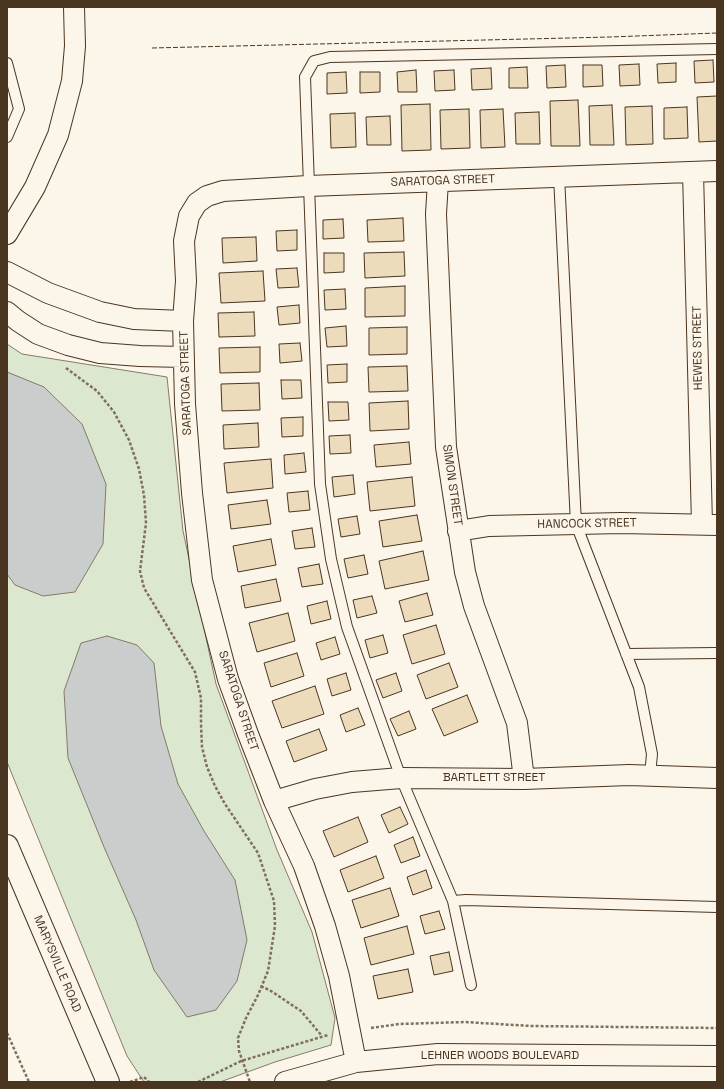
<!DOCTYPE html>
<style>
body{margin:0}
#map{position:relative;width:724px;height:1089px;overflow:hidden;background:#fbf6e9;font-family:"Space Grotesk",sans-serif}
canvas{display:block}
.frame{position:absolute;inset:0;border:8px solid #4a3520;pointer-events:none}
</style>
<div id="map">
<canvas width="724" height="1089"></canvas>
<div class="frame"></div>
</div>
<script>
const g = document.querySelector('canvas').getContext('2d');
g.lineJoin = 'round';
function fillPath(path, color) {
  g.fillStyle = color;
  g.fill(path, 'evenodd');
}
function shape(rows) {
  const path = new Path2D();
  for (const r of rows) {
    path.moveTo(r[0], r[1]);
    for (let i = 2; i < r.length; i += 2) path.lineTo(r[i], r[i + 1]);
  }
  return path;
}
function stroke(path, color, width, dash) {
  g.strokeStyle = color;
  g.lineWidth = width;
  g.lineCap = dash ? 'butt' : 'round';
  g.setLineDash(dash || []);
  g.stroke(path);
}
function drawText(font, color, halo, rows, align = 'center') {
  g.font = font + ' "Space Grotesk",sans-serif';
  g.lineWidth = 3;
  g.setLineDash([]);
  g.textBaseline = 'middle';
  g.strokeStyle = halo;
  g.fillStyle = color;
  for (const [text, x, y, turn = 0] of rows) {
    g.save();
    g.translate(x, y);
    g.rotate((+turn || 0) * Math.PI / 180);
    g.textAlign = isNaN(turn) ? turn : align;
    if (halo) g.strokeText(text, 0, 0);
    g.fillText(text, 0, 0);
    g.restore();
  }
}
const green = shape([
 [7,344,22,354,167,377,183,531,216,684,277,850,312,932,335,1018,331,1045,275,1062,220,1082,144,1082,127,1056,7,762,7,344]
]);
fillPath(green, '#dce7d0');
stroke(green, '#887966', 1);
const water = shape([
 [7,372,44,387,82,424,106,484,103,544,75,592,43,596,15,585,7,574,7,372],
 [107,636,137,645,154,663,161,726,178,784,204,831,235,880,247,940,237,981,216,1010,187,1017,154,970,136,920,104,847,68,758,64,691,81,643,107,636]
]);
fillPath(water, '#c9cecd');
stroke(water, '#887966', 1);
const building = shape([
 [713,60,714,82,695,83,694,61,713,60],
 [676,63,676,82,658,83,657,64,676,63],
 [639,64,640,85,620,86,619,65,639,64],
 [565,65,566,87,547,88,546,66,565,65],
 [583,65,602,65,603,86,583,87,583,65],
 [527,67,528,88,509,88,509,68,527,67],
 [491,68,492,89,472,90,471,69,491,68],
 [416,70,417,92,398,92,397,72,416,70],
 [454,70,455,90,435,91,434,71,454,70],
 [346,72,347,93,327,94,327,73,346,72],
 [360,72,380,72,380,92,360,93,360,72],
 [717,96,717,141,699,142,697,97,717,96],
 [578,100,580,146,551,146,550,101,578,100],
 [430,104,431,150,402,151,401,105,430,104],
 [612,105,614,145,590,145,589,106,612,105],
 [652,106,653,144,626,145,625,107,652,106],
 [687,107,688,138,664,139,664,108,687,107],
 [469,109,470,148,441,149,440,110,469,109],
 [503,109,505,147,481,148,480,110,503,109],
 [539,112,540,144,516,144,515,113,539,112],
 [355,113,356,147,331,148,330,114,355,113],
 [390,116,391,145,367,145,366,117,390,116],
 [403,218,404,241,368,242,367,220,403,218],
 [343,219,344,238,323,239,323,220,343,219],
 [297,230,297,250,277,251,276,231,297,230],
 [256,237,257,261,223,263,222,238,256,237],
 [404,252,405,276,365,278,364,253,404,252],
 [324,253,344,253,344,272,324,273,324,253],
 [297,268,299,287,278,288,276,269,297,268],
 [263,271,265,301,221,303,219,273,263,271],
 [405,286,405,316,365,317,365,288,405,286],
 [345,289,346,309,325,310,324,290,345,289],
 [299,305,300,323,279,325,277,307,299,305],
 [254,312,255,336,219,337,218,313,254,312],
 [346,326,347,346,327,347,325,328,346,326],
 [407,327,407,354,369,355,369,328,407,327],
 [300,343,302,361,280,363,279,344,300,343],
 [260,347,260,372,220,373,219,348,260,347],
 [347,364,347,382,328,383,327,365,347,364],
 [407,366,408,391,369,392,368,367,407,366],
 [281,380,301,380,302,398,282,399,281,380],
 [259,383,260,410,222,411,221,384,259,383],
 [408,401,409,429,370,431,369,403,408,401],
 [328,402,348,402,349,420,329,421,328,402],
 [303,417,303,436,282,437,281,418,303,417],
 [258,423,259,447,224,449,223,425,258,423],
 [350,435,351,453,330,454,329,436,350,435],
 [409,442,411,464,376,467,374,445,409,442],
 [304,453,306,472,285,474,284,455,304,453],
 [271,459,273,488,227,493,224,463,271,459],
 [353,475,355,494,334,497,332,477,353,475],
 [412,477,415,506,370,511,367,482,412,477],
 [308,491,310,510,289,512,287,493,308,491],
 [267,500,271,524,231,529,228,505,267,500],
 [417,515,422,541,383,547,379,521,417,515],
 [357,516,360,534,341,537,338,519,357,516],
 [312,528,315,547,295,549,292,531,312,528],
 [271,539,276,565,238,572,233,546,271,539],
 [423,551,429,580,385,589,379,561,423,551],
 [364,555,368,574,348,578,344,559,364,555],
 [319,564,323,584,302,587,298,568,319,564],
 [276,579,281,601,245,608,241,586,276,579],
 [427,593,433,615,405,622,399,601,427,593],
 [372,596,377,613,357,618,353,600,372,596],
 [327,601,331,619,311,624,307,606,327,601],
 [288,613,295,641,257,652,249,623,288,613],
 [436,625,445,654,412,664,403,635,436,625],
 [383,635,388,653,370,658,365,640,383,635],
 [335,637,340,654,321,660,316,643,335,637],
 [297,653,304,676,271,687,264,663,297,653],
 [449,663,458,687,426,699,417,675,449,663],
 [346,673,351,690,332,696,327,679,346,673],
 [396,673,402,691,383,698,376,680,396,673],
 [315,686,324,714,282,728,272,701,315,686],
 [467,695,478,722,444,736,432,709,467,695],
 [358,708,365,725,346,732,340,715,358,708],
 [409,711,416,729,398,736,390,719,409,711],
 [319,729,327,750,294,762,286,741,319,729],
 [400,807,408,824,389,833,381,815,400,807],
 [358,817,368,842,334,857,323,831,358,817],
 [413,837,420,856,401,863,394,845,413,837],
 [376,856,384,878,348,892,340,870,376,856],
 [426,870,432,888,413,895,407,877,426,870],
 [390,888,399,916,361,928,352,900,390,888],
 [439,911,445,929,425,934,420,916,439,911],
 [407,926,414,954,371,965,364,938,407,926],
 [449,952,453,971,434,975,430,956,449,952],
 [408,969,413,992,378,999,373,976,408,969]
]);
fillPath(building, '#ecdcbc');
stroke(building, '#4a3520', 1);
const lane = shape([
 [7,63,19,109,7,137],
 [559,176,576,524,639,687,652,754,650,775],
 [626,654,717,653],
 [453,901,466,900,717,907],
 [471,985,453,901,401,778,347,627,331,559,320,484,305,77,314,61,330,57,717,49]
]);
const street = shape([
 [693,172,702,524],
 [438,181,436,214,446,447,465,572,474,606,517,723,524,779],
 [7,234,35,187,58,135,72,81,75,46,74,7],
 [7,272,48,293,100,312,134,319,183,321],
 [7,312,18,321,38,334,68,345,100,353,140,356,184,357],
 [458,531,489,526,621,523,717,525],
 [274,801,315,789,352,782,401,778,524,779,629,775,717,778],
 [356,1062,339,976,325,926,304,866,274,801,248,734,228,679,202,580,192,493,185,404,183,321,186,281,184,241,189,216,197,203,207,196,223,191,308,186,717,171],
 [285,1082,356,1062,438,1054,717,1056]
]);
const highway = shape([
 [7,846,108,1082]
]);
stroke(lane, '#4a3520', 12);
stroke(street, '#4a3520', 22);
stroke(highway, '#4a3520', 24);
stroke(shape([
 [66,368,97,391,114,412,129,440,139,469,144,495,146,523,140,571,144,588,195,672,201,698,201,724,202,747,207,767,215,786,225,804,258,853,274,901,275,926,268,971,258,995,246,1018,238,1038,239,1051,250,1082],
 [261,986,271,991,301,1011,322,1036],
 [371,1028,399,1024,465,1022,531,1026,717,1028],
 [7,1033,29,1082],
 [130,1082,144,1077,149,1082],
 [198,1082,241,1061,328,1035]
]), '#7f6f5c', 2.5, [3, 2]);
stroke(lane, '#fbf6e9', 10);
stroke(street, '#fbf6e9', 20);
stroke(highway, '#fbf6e9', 22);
stroke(shape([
 [152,48,610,37,717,33]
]), '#4a3520', 1, [5, 2]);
drawText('12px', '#4a3520', '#fbf6e9', [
 ["SARATOGA STREET",443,181,-2],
 ["HEWES STREET",698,348,-91],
 ["SARATOGA STREET",186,383,-92],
 ["SIMON STREET",452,485,82],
 ["HANCOCK STREET",587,524,-1],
 ["SARATOGA STREET",238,701,72],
 ["BARTLETT STREET",494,778],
 ["MARYSVILLE ROAD",57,964,67],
 ["LEHNER WOODS BOULEVARD",500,1056]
]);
</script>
